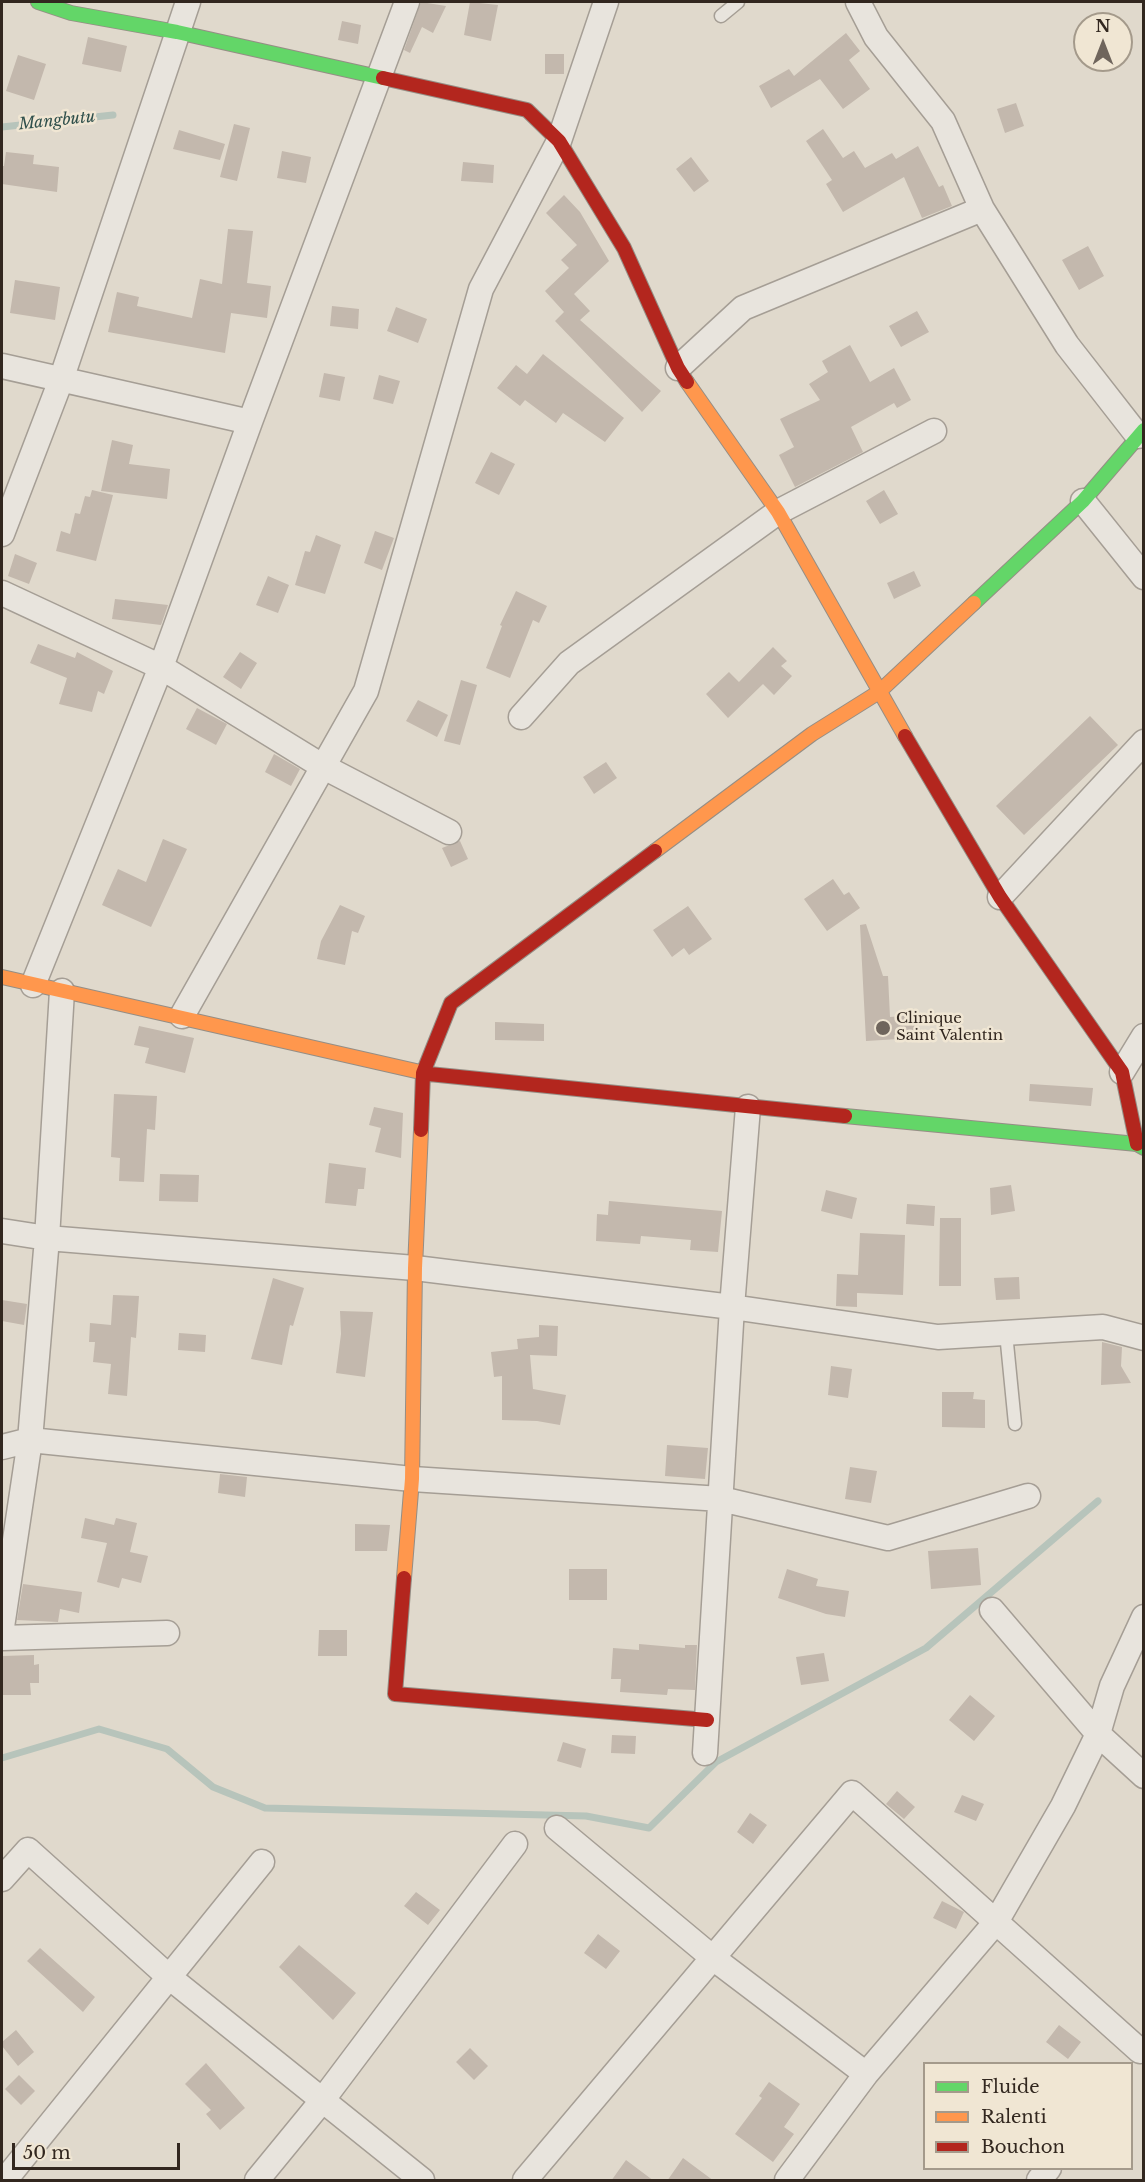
<!DOCTYPE html>
<style>
body{margin:0}
#map{position:relative;width:1145px;height:2182px;overflow:hidden;background:#e0d9cc;font-family:"Libre Baskerville",serif}
canvas{display:block}
.frame{position:absolute;inset:0;border:3px solid #32271f;pointer-events:none}
.legend{position:absolute;left:923px;top:2062px;width:210px;height:108px;box-sizing:border-box;background:#f0e6d3;border:2px solid #a49a8b;margin:0;padding:8px 10px;list-style:none;font-size:18px;color:#32271f}
.legend li{display:flex;align-items:center;gap:12px;height:30px}
.legend b{width:30px;border:2px solid #a49a8b}
.north{position:absolute;left:1073px;top:12px;width:60px;height:60px;box-sizing:border-box;background:#f0e6d3;border:2px solid #a49a8b;border-radius:50%;rotate:0deg;font-size:16px;font-weight:700;line-height:24px;text-align:center;color:#32271f}
.north::after{content:'';display:block;margin:auto;width:21px;height:27px;background:#6f655c;clip-path:polygon(50% 0,100% 100%,50% 72%,0 100%)}
.scale{position:absolute;left:12px;top:2143px;width:168px;height:27px;box-sizing:border-box;border:3px solid #32271f;border-top:0;padding-left:8px;font-size:18px;line-height:21px;white-space:nowrap;color:#32271f;-webkit-text-stroke:4px #f0e6d3;paint-order:stroke}
</style>
<div id="map">
<canvas width="1145" height="2182"></canvas>
<div class="frame"></div>
<ul class="legend">
<li><b style="height:8px;background:#63d668"></b>Fluide</li>
<li><b style="height:8px;background:#ff974d"></b>Ralenti</li>
<li><b style="height:8px;background:#b3261e"></b>Bouchon</li>
</ul>
<div class="north">N</div>
<div class="scale">50 m</div>
</div>
<script>
const g = document.querySelector('canvas').getContext('2d');
g.lineJoin = 'round';
function shape(rows) {
  const path = new Path2D();
  for (const r of rows) {
    path.moveTo(r[0], r[1]);
    for (let i = 2; i < r.length; i += 2) path.lineTo(r[i], r[i + 1]);
  }
  return path;
}
function stroke(path, color, width, dash) {
  g.strokeStyle = color;
  g.lineWidth = width;
  g.lineCap = dash ? 'butt' : 'round';
  g.setLineDash(dash || []);
  g.stroke(path);
}
function fillPath(path, color) {
  g.fillStyle = color;
  g.fill(path, 'evenodd');
}
function drawText(font, color, halo, rows, align = 'center') {
  g.font = font + ' "Libre Baskerville",serif';
  g.lineWidth = 5;
  g.setLineDash([]);
  g.textBaseline = 'middle';
  g.strokeStyle = halo;
  g.fillStyle = color;
  for (const [text, x, y, turn = 0] of rows) {
    g.save();
    g.translate(x, y);
    g.rotate((+turn || 0) * Math.PI / 180);
    g.textAlign = isNaN(turn) ? turn : align;
    if (halo) g.strokeText(text, 0, 0);
    g.fillText(text, 0, 0);
    g.restore();
  }
}
stroke(shape([
 [2,127,113,115],
 [2,1758,99,1729,167,1749,213,1787,265,1808,586,1816,649,1828,716,1762,926,1648,1098,1501]
]), '#b7c4bb', 7);
fillPath(shape([
 [421,2,446,6,433,33,422,27,410,53,404,50],
 [470,2,498,5,491,41,464,35],
 [342,21,361,25,358,44,338,40],
 [846,33,860,51,849,60,870,89,843,109,820,79,771,108,759,86,789,69,794,76],
 [88,37,127,46,121,72,82,64],
 [545,54,564,54,564,74,545,74],
 [18,55,46,64,34,100,6,91],
 [1016,103,1024,126,1005,133,997,109],
 [234,124,250,128,237,181,220,177],
 [823,129,843,158,854,151,865,168,892,153,896,159,918,146,939,187,943,185,952,206,922,218,904,177,843,212,826,184,832,180,806,141],
 [179,130,225,144,220,160,173,149],
 [282,151,311,157,306,183,277,178],
 [6,152,34,155,33,164,59,167,57,192,2,184,2,166,4,166],
 [691,157,709,181,694,192,676,169],
 [463,162,494,165,493,183,461,181],
 [564,195,580,212,609,261,574,294,590,311,580,320,661,391,642,412,555,321,564,312,545,291,569,268,561,260,577,245,546,213],
 [228,229,253,231,247,283,271,286,267,318,231,313,225,353,108,332,117,292,139,297,137,306,192,318,200,279,222,284],
 [1088,246,1104,276,1079,290,1062,260],
 [15,280,60,287,55,320,10,313],
 [332,306,359,309,358,329,330,326],
 [396,307,427,319,418,343,387,331],
 [917,311,929,332,901,347,889,326],
 [850,345,870,382,894,368,911,400,897,408,894,403,851,427,863,452,795,487,779,455,794,447,780,419,820,400,809,384,828,372,822,361],
 [543,354,624,418,605,442,563,413,556,423,525,400,520,406,497,388,516,365,527,374],
 [324,373,345,377,340,401,319,397],
 [379,375,400,381,393,404,373,399],
 [112,440,133,445,129,464,170,469,167,499,101,491],
 [491,452,515,464,499,495,475,483],
 [92,490,113,495,96,561,56,551,61,531,70,534,75,513,80,514,85,496,90,497],
 [884,490,898,514,880,524,866,501],
 [375,531,394,538,382,570,364,563],
 [316,535,341,545,325,594,295,585,305,551,310,552],
 [15,554,37,563,29,584,8,576],
 [914,571,921,586,894,599,887,583],
 [268,576,289,585,278,613,256,605],
 [516,591,547,606,539,623,533,620,510,678,486,668,502,626,500,625],
 [115,599,168,605,167,608,161,625,112,619],
 [38,644,75,658,77,652,113,671,104,694,98,691,92,712,59,704,67,678,30,663],
 [773,647,787,661,781,666,792,676,774,695,763,684,728,718,706,694,729,672,739,682],
 [240,652,257,663,241,689,223,677],
 [461,680,477,685,460,745,444,741],
 [418,700,448,715,437,737,406,721],
 [197,708,227,724,216,745,186,729],
 [1090,716,1118,745,1024,835,996,806],
 [274,754,300,769,291,786,265,772],
 [606,762,617,778,594,794,583,777],
 [163,839,187,849,151,927,102,905,118,869,146,882],
 [460,841,468,859,451,867,442,848],
 [833,879,844,895,849,892,860,908,827,931,804,899],
 [340,905,365,916,358,933,352,931,345,965,317,959,321,941],
 [688,906,712,939,689,955,684,948,672,957,653,930],
 [866,924,883,976,888,976,890,1017,914,1015,915,1038,866,1041,860,925],
 [495,1022,544,1024,544,1041,495,1040],
 [139,1026,194,1038,185,1073,145,1063,149,1048,134,1045],
 [1030,1084,1093,1088,1091,1106,1029,1101],
 [114,1094,157,1096,155,1130,147,1129,144,1182,119,1181,120,1158,111,1157],
 [374,1107,403,1113,401,1158,375,1152,381,1128,369,1125],
 [329,1163,366,1168,364,1189,358,1189,356,1206,325,1203],
 [160,1174,199,1175,198,1202,159,1201],
 [1011,1185,1015,1211,991,1215,990,1188],
 [826,1190,857,1198,852,1219,821,1211],
 [609,1201,722,1211,718,1252,690,1250,691,1240,641,1236,640,1244,596,1241,597,1214,608,1215],
 [907,1204,935,1206,934,1226,906,1224],
 [940,1218,961,1218,961,1286,939,1286],
 [860,1233,905,1235,903,1295,857,1293,857,1307,836,1306,837,1274,858,1275],
 [1019,1277,1020,1299,996,1300,994,1278],
 [273,1278,304,1288,293,1326,290,1325,282,1365,251,1359],
 [113,1295,139,1296,136,1338,131,1337,127,1396,108,1394,111,1364,93,1362,95,1342,89,1342,90,1323,111,1325],
 [2,1300,27,1304,24,1325,2,1321],
 [340,1311,373,1312,365,1377,336,1373,341,1334],
 [539,1325,558,1326,557,1356,530,1355,533,1389,566,1395,560,1425,537,1421,502,1420,502,1376,494,1377,491,1352,518,1349,517,1339,539,1337],
 [179,1333,206,1335,205,1352,178,1350],
 [1102,1342,1122,1347,1121,1366,1131,1383,1101,1385],
 [831,1366,852,1369,848,1398,828,1395],
 [942,1392,974,1392,973,1399,985,1400,985,1428,942,1427],
 [667,1445,708,1448,705,1479,665,1476],
 [850,1467,877,1471,871,1503,845,1499],
 [220,1474,247,1477,245,1497,218,1493],
 [85,1518,114,1525,116,1518,137,1523,130,1552,148,1556,141,1583,122,1578,119,1588,97,1582,107,1543,81,1538],
 [355,1524,390,1525,387,1551,355,1551],
 [978,1548,981,1585,931,1589,928,1551],
 [569,1569,607,1569,607,1600,569,1600],
 [787,1569,818,1579,816,1586,849,1591,845,1617,826,1614,778,1598],
 [23,1584,82,1592,79,1613,60,1609,58,1622,17,1620],
 [319,1630,347,1630,347,1656,318,1656],
 [639,1644,685,1648,685,1645,697,1645,695,1690,668,1689,667,1695,620,1692,621,1679,611,1679,613,1648,639,1650],
 [824,1653,829,1681,801,1685,796,1657],
 [34,1655,34,1665,39,1664,39,1683,30,1683,31,1695,3,1695,3,1656],
 [970,1695,995,1716,974,1741,949,1720],
 [612,1735,636,1736,635,1754,611,1753],
 [563,1742,586,1749,581,1768,557,1761],
 [897,1791,915,1807,904,1819,886,1804],
 [962,1795,984,1804,976,1821,954,1812],
 [750,1813,767,1825,753,1844,737,1832],
 [416,1892,440,1910,428,1925,404,1906],
 [942,1901,964,1912,956,1929,933,1918],
 [598,1934,620,1951,606,1969,584,1953],
 [299,1945,356,1993,333,2020,279,1967],
 [40,1948,95,1997,83,2012,27,1961],
 [1059,2025,1081,2042,1068,2059,1046,2042],
 [16,2030,34,2052,18,2066,2,2046,2,2042],
 [470,2048,488,2066,474,2080,456,2062],
 [206,2063,245,2108,220,2130,206,2114,211,2110,185,2084],
 [19,2075,35,2091,21,2105,5,2089],
 [769,2082,800,2104,784,2127,794,2134,773,2162,735,2134,762,2098,759,2096],
 [683,2158,714,2181,667,2181],
 [626,2160,654,2181,611,2181]
]), '#c3b8ad');
const lane = shape([
 [721,16,738,2],
 [1006,1333,1015,1424]
]);
const street = shape([
 [858,2,876,37,943,121,982,209,1067,345,1138,436],
 [2,366,250,422],
 [678,368,743,308,982,209],
 [1083,501,1144,577],
 [2,534,61,380,188,2],
 [2,593,161,667,322,766,449,832],
 [521,717,569,663,778,512,934,431],
 [1000,897,1144,742],
 [33,985,161,667,250,422,407,2],
 [182,1016,366,691,481,289,559,141,606,2],
 [1122,1072,1144,1036],
 [2,1231,47,1238,415,1268,732,1307,938,1337,1103,1327,1144,1338],
 [2,1447,30,1440,412,1479,721,1499,888,1538,1028,1496],
 [992,1610,1098,1734,1144,1776],
 [2,1627,30,1440,47,1238,62,991],
 [2,1638,167,1633],
 [705,1753,732,1307,748,1107],
 [557,1828,713,1958,866,2074],
 [2,1879,28,1850,169,1977,422,2180],
 [5,2180,262,1862],
 [257,2180,321,2102,515,1844],
 [525,2180,852,1793,1140,2051],
 [787,2180,866,2074,996,1922,1063,1806,1098,1734,1112,1686,1144,1617],
 [1039,2180,1049,2168]
]);
const fast = shape([
 [38,2,71,13,177,32,383,78],
 [974,603,1083,501,1144,430],
 [845,1116,1137,1144,1144,1148]
]);
const slow = shape([
 [687,382,778,512,905,736],
 [655,851,812,734,879,692,974,603],
 [2,977,429,1074],
 [404,1578,412,1479,415,1268,421,1130]
]);
const jam = shape([
 [383,78,527,110,559,141,624,248,678,368,687,382],
 [905,736,1000,897,1122,1072,1137,1144],
 [429,1074,845,1116],
 [421,1130,423,1073,451,1003,655,851],
 [404,1578,395,1694,707,1720]
]);
stroke(lane, '#a59e95', 15);
stroke(street, '#a59e95', 27);
stroke(fast, '#958e85', 16);
stroke(slow, '#958e85', 16);
stroke(jam, '#958e85', 16);
stroke(lane, '#e8e4dd', 12);
stroke(street, '#e8e4dd', 24);
stroke(fast, '#63d668', 14);
stroke(slow, '#ff974d', 14);
stroke(jam, '#b3261e', 14);
for (const [x, y, r, color] of [
 [883,1028,8,"#6f655c"]
]) {
  const dot = new Path2D();
  dot.arc(x, y, r, 0, 2 * Math.PI);
  g.fillStyle = color;
  g.fill(dot);
  stroke(dot, '#f0e6d3', 2);
}
drawText('15px', '#32271f', '#f0e6d3', [
 ["Clinique",896,1019],
 ["Saint Valentin",896,1036]
], 'left');
drawText('italic 16px', '#30504c', '#f0e6d3', [
 ["Mangbutu",57,121,-6]
]);
</script>
